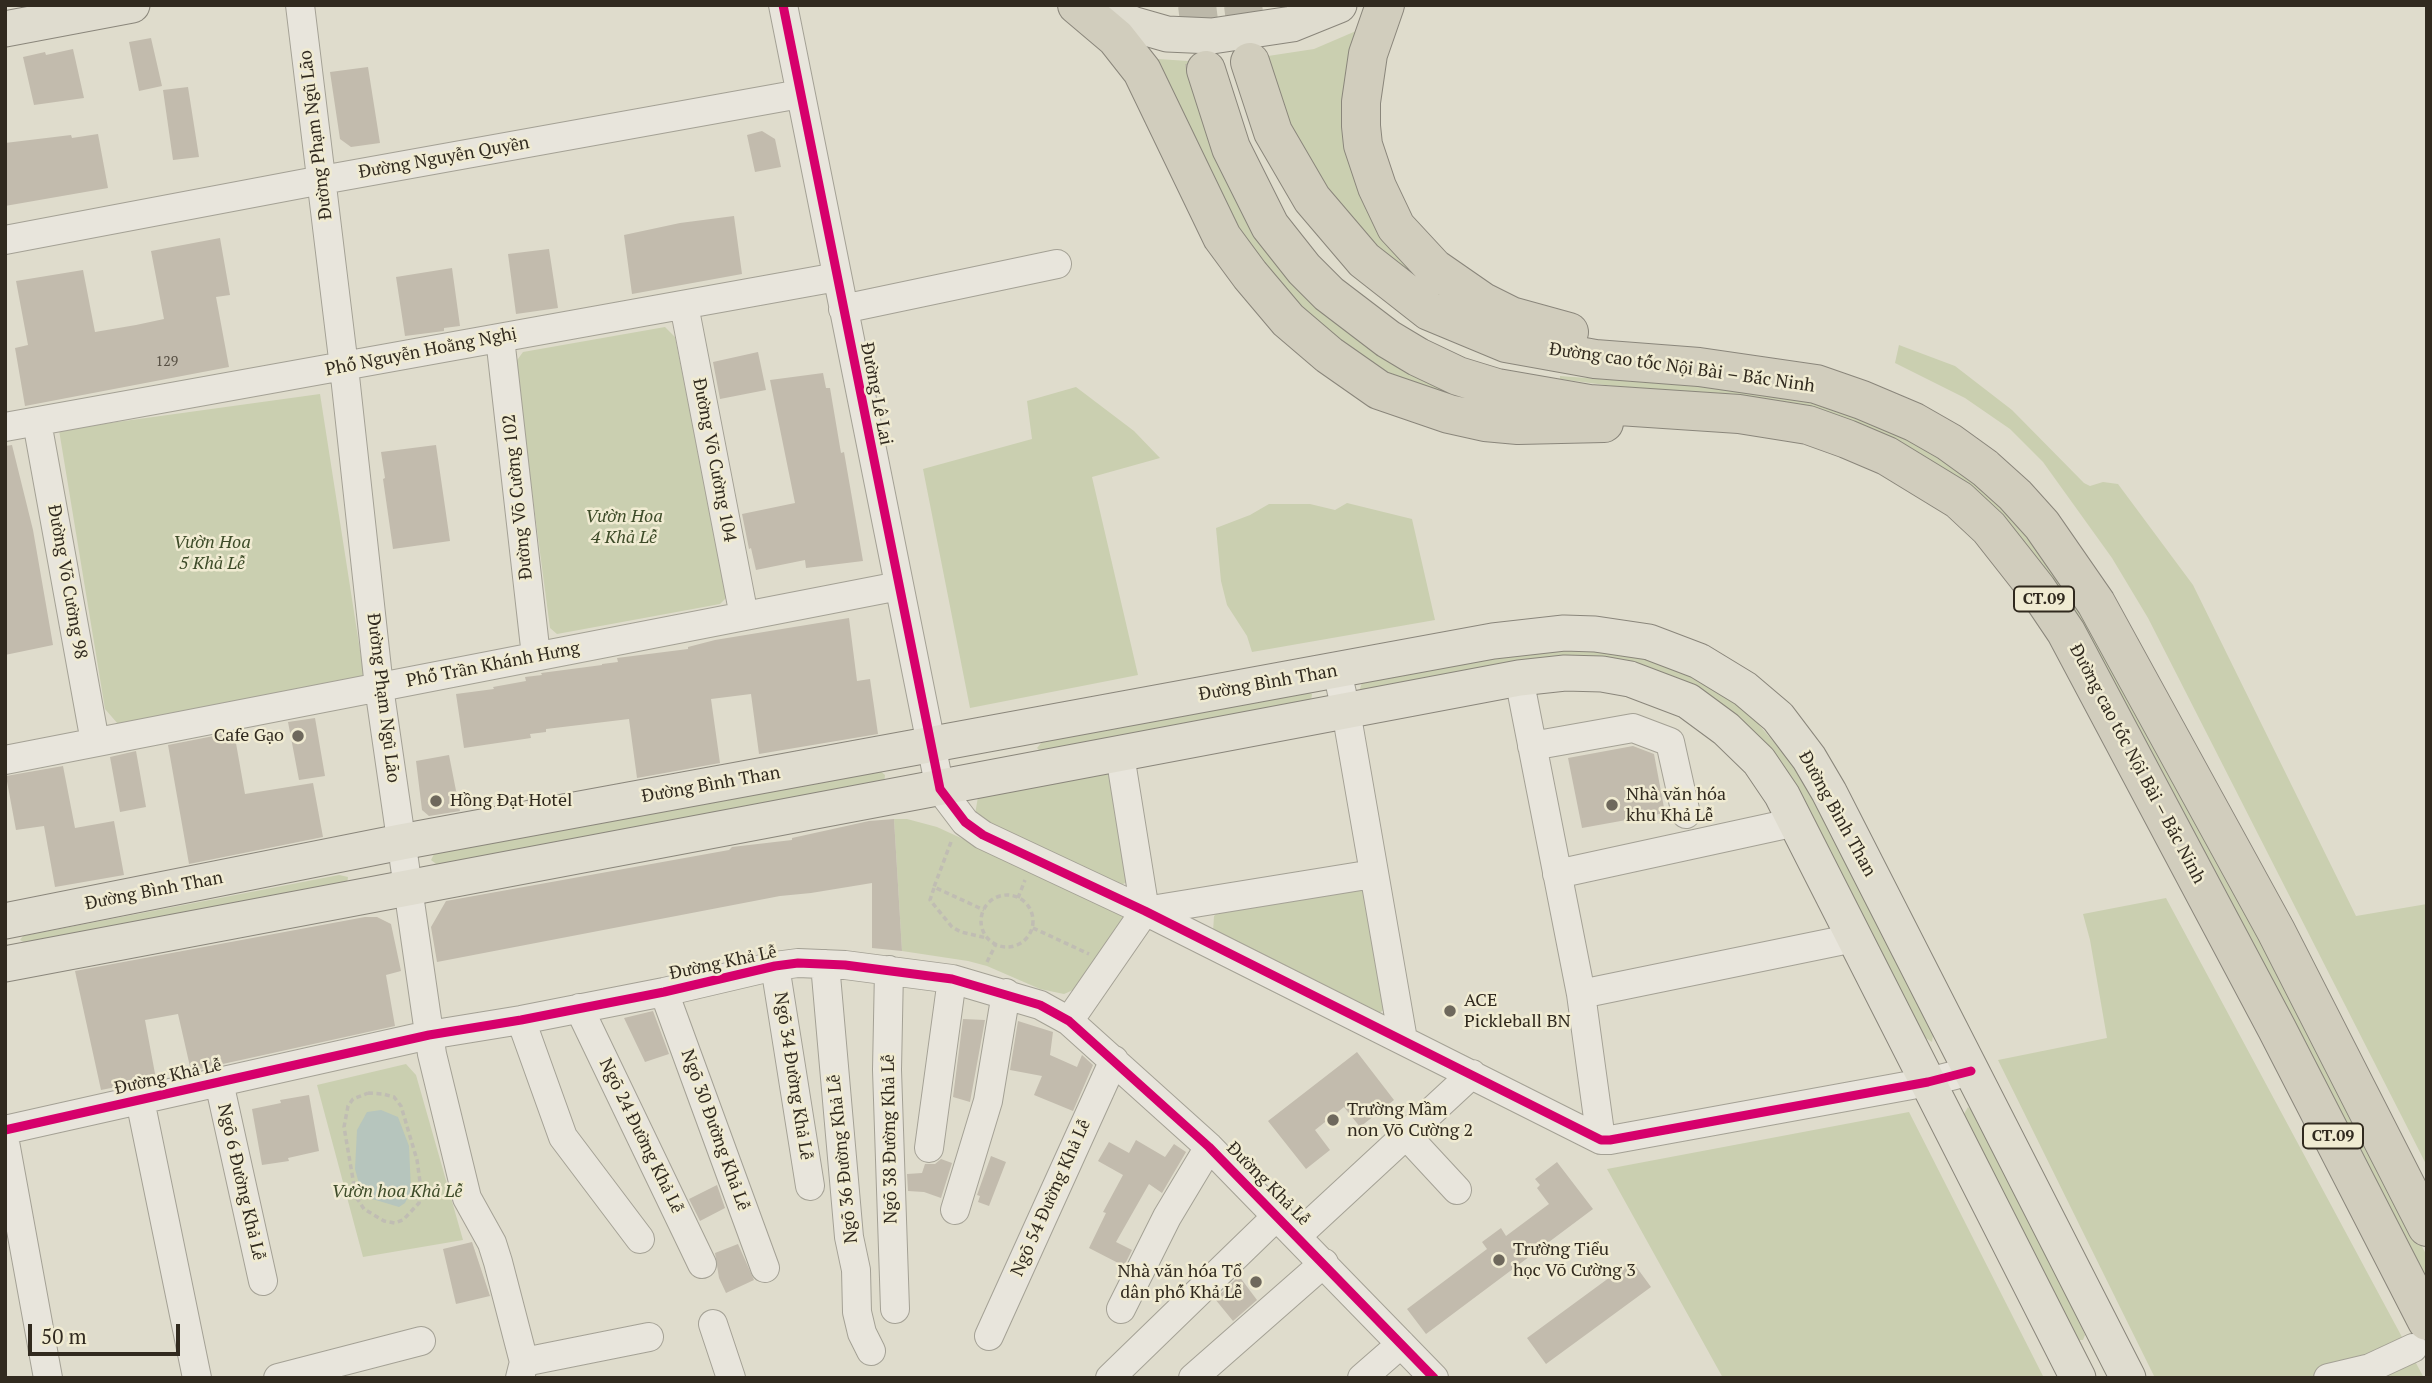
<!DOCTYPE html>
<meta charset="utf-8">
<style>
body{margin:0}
#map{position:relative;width:2432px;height:1383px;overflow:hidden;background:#dfdccc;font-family:"PT Serif",serif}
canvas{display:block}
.frame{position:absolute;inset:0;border:7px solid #312a1f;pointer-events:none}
.scale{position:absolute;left:28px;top:1324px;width:152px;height:32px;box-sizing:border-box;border:4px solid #312a1f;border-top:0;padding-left:9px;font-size:21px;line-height:24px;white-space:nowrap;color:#312a1f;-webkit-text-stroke:5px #f0ebd2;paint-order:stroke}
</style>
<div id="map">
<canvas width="2432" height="1383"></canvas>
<div class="frame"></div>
<div class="scale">50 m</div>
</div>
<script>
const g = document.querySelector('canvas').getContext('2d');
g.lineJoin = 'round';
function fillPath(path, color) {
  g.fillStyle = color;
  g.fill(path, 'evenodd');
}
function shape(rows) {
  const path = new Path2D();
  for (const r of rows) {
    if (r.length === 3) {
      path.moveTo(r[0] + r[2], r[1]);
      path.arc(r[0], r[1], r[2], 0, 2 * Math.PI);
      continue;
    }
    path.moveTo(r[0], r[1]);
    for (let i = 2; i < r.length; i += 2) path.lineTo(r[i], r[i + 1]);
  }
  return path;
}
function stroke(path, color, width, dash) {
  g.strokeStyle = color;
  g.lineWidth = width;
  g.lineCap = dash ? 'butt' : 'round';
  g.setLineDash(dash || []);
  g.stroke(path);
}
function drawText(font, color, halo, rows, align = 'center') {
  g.font = font + ' "PT Serif",serif';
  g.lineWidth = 5;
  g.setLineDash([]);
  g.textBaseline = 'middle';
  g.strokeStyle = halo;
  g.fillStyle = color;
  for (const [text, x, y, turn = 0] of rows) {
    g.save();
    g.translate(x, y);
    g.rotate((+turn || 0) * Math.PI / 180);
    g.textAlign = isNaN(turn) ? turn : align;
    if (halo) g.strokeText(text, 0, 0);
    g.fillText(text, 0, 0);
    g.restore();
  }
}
fillPath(shape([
 [1363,28,1349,100,1440,292,1371,254,1288,129,1268,56,1314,49],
 [1158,59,1188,61,1191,75,1262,230,1491,402,1441,399,1385,375,1303,312,1239,231,1166,81],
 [665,327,675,337,727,597,720,604,557,634,550,628,515,363,523,352],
 [1899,345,1955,366,2012,410,2084,483,2090,486,2103,482,2118,484,2193,585,2356,916,2427,904,2427,1166,2148,618,2112,558,2043,462,2010,429,1965,398,1895,363],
 [1560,376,1692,386,1729,387,1825,403,1920,444,1982,488,2026,531,2079,605,2230,880,2427,1256,2427,1280,1967,487,1628,388,1560,379],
 [1076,387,1134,431,1160,458,1092,477,1138,675,970,708,923,469,1032,439,1027,401],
 [320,394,364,676,118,724,105,709,59,430],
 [1347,503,1412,519,1435,620,1252,652,1247,636,1227,605,1221,581,1216,528,1250,515,1269,504,1310,504,1335,510],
 [1567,648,1640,656,1695,677,1734,702,1755,720,1788,759,1813,799,1933,1035,1932,1042,1924,1037,1820,834,1685,683,1650,668,1625,662,1364,691,1360,689,1362,682,1505,655],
 [1308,692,1312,694,1311,701,1041,752,1037,748,1042,742],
 [1099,767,1111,773,1127,882,1117,887,977,818,975,814,978,797],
 [879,770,885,775,884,784,439,866,431,860,435,852],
 [894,819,907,819,937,827,1113,908,1122,915,1124,922,1073,990,1064,994,1040,989,987,966,968,961,902,951],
 [339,875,348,877,347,884,26,943,20,940,23,936],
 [1364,883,1389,1006,1378,1014,1213,932,1214,916,1221,909],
 [2166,898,2424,1378,2155,1378,1998,1060,2107,1038,2090,940,2083,914],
 [406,1064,416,1075,463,1240,363,1257,317,1085],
 [1968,1107,1972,1111,2079,1321,2085,1335,2083,1340,2079,1340,2076,1336,1964,1114],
 [1909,1112,2044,1378,1723,1378,1607,1169]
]), '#cacfb0');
fillPath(shape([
 [381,1110,398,1117,409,1146,411,1191,405,1203,399,1207,369,1198,361,1191,355,1169,357,1130,367,1112]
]), '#b6c5bd');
fillPath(shape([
 [151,38,162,86,139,91,129,42],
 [73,49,84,98,34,105,23,57,45,52,46,55],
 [368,67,380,143,351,147,340,139,330,72],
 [188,87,199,157,173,160,163,90],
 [762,131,775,139,781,167,755,172,747,135],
 [98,134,108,188,5,206,5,143,71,135,72,138],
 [734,216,742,274,632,294,624,235,680,223],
 [220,238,230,295,216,297,229,367,25,406,15,348,28,345,16,281,83,270,95,332,136,325,164,319,151,251],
 [549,249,558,308,516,314,508,254],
 [452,268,460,326,444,328,444,331,405,336,396,277],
 [758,352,766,390,720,399,713,362],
 [823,373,826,388,830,388,841,453,844,452,863,561,806,568,805,560,756,570,751,548,749,549,742,514,795,503,770,380],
 [12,445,33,530,53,645,5,655,5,446],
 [436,445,450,541,393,549,383,479,385,478,381,452],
 [849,618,857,681,870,679,878,734,759,754,751,694,711,699,720,763,637,778,629,719,546,729,546,732,530,734,531,738,464,748,456,694,494,689,493,687,526,681,525,677,542,675,541,673,602,665,602,664,618,662,617,658,688,649,688,647,715,640],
 [315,718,325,776,299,780,288,722],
 [234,732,245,794,313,783,323,837,189,864,168,745],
 [1633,746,1654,754,1665,813,1582,828,1568,758],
 [136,751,146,807,120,812,110,757],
 [449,755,460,811,429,816,422,810,416,761],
 [63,766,75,828,114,821,124,875,55,887,44,826,16,830,6,776],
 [894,819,902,951,872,948,872,883,811,893,780,896,437,962,431,927,446,901,729,850,732,847,792,840,792,838,869,821],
 [365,917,377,917,391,924,401,971,386,975,395,1026,191,1071,178,1014,145,1020,156,1079,101,1090,75,971],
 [653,1011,669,1054,645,1062,624,1018],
 [963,1019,985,1020,970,1102,953,1097],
 [1018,1021,1053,1032,1050,1055,1077,1067,1082,1055,1093,1065,1073,1111,1034,1095,1042,1076,1010,1070],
 [1357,1052,1394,1100,1360,1127,1344,1107,1315,1130,1330,1150,1306,1169,1268,1121],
 [309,1095,319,1151,288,1158,289,1161,262,1165,252,1109,281,1103,280,1100],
 [1136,1140,1165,1157,1174,1144,1186,1152,1162,1193,1149,1184,1116,1242,1132,1250,1124,1266,1089,1248,1106,1213,1103,1212,1123,1175,1098,1161,1109,1142,1129,1153],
 [991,1156,1006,1162,989,1206,978,1202,980,1196,977,1195],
 [941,1159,952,1163,941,1198,924,1192,908,1191,907,1174,922,1173,925,1164,935,1164],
 [1557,1162,1593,1209,1426,1334,1407,1309,1487,1249,1482,1242,1501,1228,1506,1236,1549,1204,1537,1188,1540,1185,1535,1179],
 [717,1185,725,1208,700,1221,689,1199],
 [472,1242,490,1296,456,1304,443,1249],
 [738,1244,754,1280,726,1293,719,1278,715,1253],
 [1632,1261,1651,1287,1546,1364,1527,1338],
 [1239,1276,1257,1300,1233,1321,1215,1299]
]), '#c2bbad');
stroke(shape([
 [1197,5,1205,69],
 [1243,5,1250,62]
]), '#bcb8a9', 38, [38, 19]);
const minor = shape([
 [300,5,344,367,379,687,432,1054,467,1198,492,1243,498,1262,524,1362,520,1378],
 [783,5,940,789,965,822,983,835,1145,911,1601,1140,1610,1140,1928,1082,1971,1071],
 [5,240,322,180,800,94],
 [684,305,744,616],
 [843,309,1057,264],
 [500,338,536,656],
 [37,422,95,742],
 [5,427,837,277],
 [1337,671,1346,711,1403,1040],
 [1519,678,1581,994,1601,1140],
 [1532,746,1633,728,1670,742,1686,814],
 [5,760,899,586],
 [1557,874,1796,822],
 [1145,911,1373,874],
 [825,964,849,1237,856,1270,857,1312,862,1333,871,1351],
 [775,966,810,1186],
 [889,970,887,1070,895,1309],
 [664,992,765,1268],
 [1581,994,1854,938],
 [579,1008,702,1264],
 [521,1020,563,1137,640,1239],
 [1069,1021,1145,911,1120,755],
 [219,1082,263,1281],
 [140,1100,197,1378],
 [5,1130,429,1035,521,1020,664,992,775,966,798,963,845,965,952,979,1040,1005,1069,1021,1209,1147,1434,1378],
 [1406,1135,1457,1190],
 [5,1142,48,1378],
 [929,1148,952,979],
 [955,1210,988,1101,1006,993],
 [1298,1235,1472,1074],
 [1121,1309,1167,1217,1209,1147],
 [713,1324,731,1378],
 [989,1336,1114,1060],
 [524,1362,649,1337],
 [278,1378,421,1341],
 [1110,1378,1278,1215],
 [1193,1378,1324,1263],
 [1362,1378,1401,1344],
 [2328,1378,2370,1368,2413,1348]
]);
const major = shape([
 [1091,5,1132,24,1167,34,1212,36,1292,24,1339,5],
 [5,29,132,5],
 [5,921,401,842,1493,641,1564,633,1595,634,1649,642,1699,661,1745,689,1778,717,1809,758,1829,792,2128,1378],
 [5,964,1519,678,1565,673,1602,674,1630,679,1688,701,1726,729,1759,761,1782,795,2078,1378]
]);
const highway = shape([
 [1077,5,1116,38,1142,71,1222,237,1250,275,1288,320,1329,355,1379,390,1449,414,1485,422,1518,425,1604,423],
 [1385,5,1368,54,1361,102,1361,126,1363,145,1377,187,1396,227,1434,268,1483,302,1511,316,1569,332],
 [1250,62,1273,132,1312,199,1364,260,1429,311,1506,343,1595,359,1699,367,1816,384,1862,400,1914,422,1949,442,1985,468,2015,495,2042,525,2096,603,2276,931,2427,1227],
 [1206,70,1231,148,1270,226,1304,269,1329,294,1388,339,1418,357,1458,376,1497,388,1589,404,1739,414,1808,425,1847,439,1887,456,1959,500,1989,528,2037,589,2066,632,2277,1029,2427,1321]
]);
stroke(minor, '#a4a195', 30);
stroke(major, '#8a867b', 37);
stroke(highway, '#8a867b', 40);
stroke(shape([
 [951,842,934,887,984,910],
 [934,888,930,900,952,927,961,932,987,938],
 [1007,921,26],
 [1018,898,1025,880],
 [1033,928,1089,954],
 [987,962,996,944],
 [368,1093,383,1094,394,1097,401,1106,417,1160,421,1189,419,1203,403,1220,395,1223,384,1221,364,1209,356,1197,344,1127,348,1106,353,1099,368,1093]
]), '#c0bdb3', 3.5, [5, 3.5]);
stroke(minor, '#e8e5dc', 28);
stroke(major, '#dfdccf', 35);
stroke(highway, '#d1cdbd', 38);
stroke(shape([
 [783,5,940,789,965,822,983,835,1145,911,1601,1140,1610,1140,1928,1082,1971,1071],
 [5,1130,429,1035,521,1020,664,992,775,966,798,963,845,965,952,979,1040,1005,1069,1021,1209,1147,1434,1378]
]), '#d6006c', 9);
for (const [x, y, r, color] of [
 [298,736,7,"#6e685c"],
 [436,801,7,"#6e685c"],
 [1612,805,7,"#6e685c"],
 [1450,1011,7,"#6e685c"],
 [1333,1120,7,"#6e685c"],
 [1499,1260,7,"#6e685c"],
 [1256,1282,7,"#6e685c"]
]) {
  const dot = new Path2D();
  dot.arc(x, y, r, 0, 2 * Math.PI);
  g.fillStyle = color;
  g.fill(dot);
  stroke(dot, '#f0ebd2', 2.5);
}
drawText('14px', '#554e42', null, [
 ["129",167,362]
]);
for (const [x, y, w] of [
 [2044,599,60],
 [2333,1136,60]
]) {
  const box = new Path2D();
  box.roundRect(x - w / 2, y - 12.5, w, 25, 5);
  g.fillStyle = '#f0ebd2';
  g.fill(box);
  stroke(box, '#312a1f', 2);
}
drawText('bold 16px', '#312a1f', null, [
 ["CT.09",2044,599],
 ["CT.09",2333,1136]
]);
drawText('18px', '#312a1f', '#f0ebd2', [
 ["Đường Phạm Ngũ Lão",316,135,-97],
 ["Đường Nguyễn Quyền",444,158,-10],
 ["Phố Nguyễn Hoằng Nghị",421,352,-11],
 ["Đường cao tốc Nội Bài – Bắc Ninh",1682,368,8],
 ["Đường Lê Lai",876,394,79],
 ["Đường Võ Cường 104",714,460,79],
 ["Đường Võ Cường 102",518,497,-96],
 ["Đường Võ Cường 98",67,582,80],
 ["Phố Trần Khánh Hưng",493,665,-11],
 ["Đường Bình Than",1268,683,-10],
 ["Đường Phạm Ngũ Lão",383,698,83],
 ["Đường cao tốc Nội Bài – Bắc Ninh",2137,764,62],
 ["Đường Bình Than",711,785,-10],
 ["Đường Bình Than",1837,814,61],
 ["Đường Bình Than",154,891,-11],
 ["Đường Khả Lễ",723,963,-12],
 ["Ngõ 34 Đường Khả Lễ",793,1076,81],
 ["Đường Khả Lễ",168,1077,-13],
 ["Ngõ 30 Đường Khả Lễ",715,1130,70],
 ["Ngõ 24 Đường Khả Lễ",641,1136,64],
 ["Ngõ 38 Đường Khả Lễ",890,1139,-91],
 ["Ngõ 36 Đường Khả Lễ",843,1159,-96],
 ["Ngõ 6 Đường Khả Lễ",241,1182,77],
 ["Đường Khả Lễ",1268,1184,45],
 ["Ngõ 54 Đường Khả Lễ",1051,1198,-66]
]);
drawText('italic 18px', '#3d4b28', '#f0ebd2', [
 ["Vườn Hoa",624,517],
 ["4 Khả Lễ",624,538],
 ["Vườn Hoa",212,543],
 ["5 Khả Lễ",212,564],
 ["Vườn hoa Khả Lễ",397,1192]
]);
drawText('18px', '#312a1f', '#f0ebd2', [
 ["Cafe Gạo",284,736,"right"],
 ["Nhà văn hóa",1626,795],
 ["khu Khả Lễ",1626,816],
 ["Hồng Đạt Hotel",450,801],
 ["ACE",1464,1001],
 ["Pickleball BN",1464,1022],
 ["Trường Mầm",1347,1110],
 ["non Võ Cường 2",1347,1131],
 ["Trường Tiểu",1513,1250],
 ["học Võ Cường 3",1513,1271],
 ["Nhà văn hóa Tổ",1242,1272,"right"],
 ["dân phố Khả Lễ",1242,1293,"right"]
], 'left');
</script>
